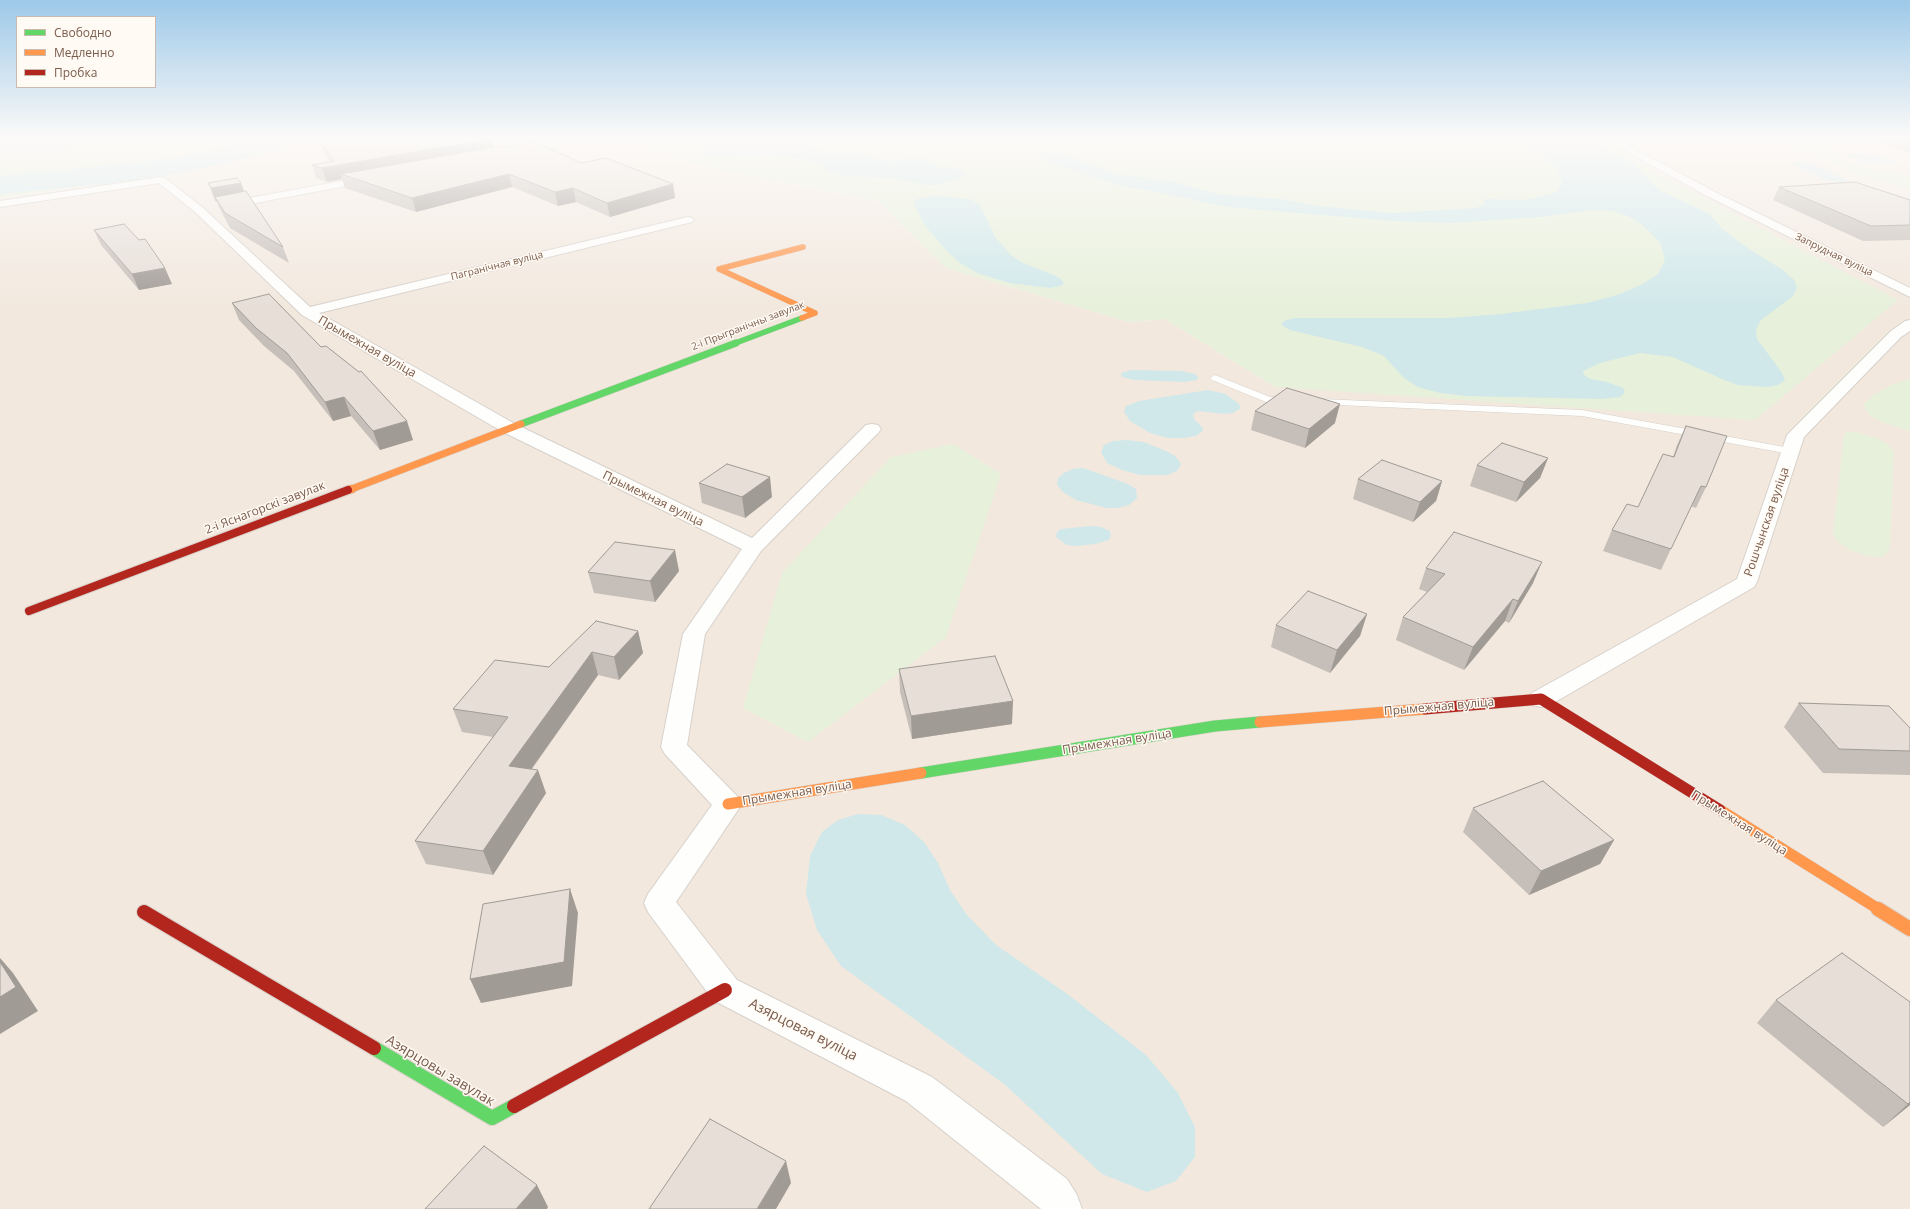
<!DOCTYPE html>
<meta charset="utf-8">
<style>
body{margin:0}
#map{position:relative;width:1910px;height:1209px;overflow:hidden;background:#f9f5f0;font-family:"Open Sans",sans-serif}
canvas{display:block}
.legend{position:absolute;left:16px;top:16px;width:140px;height:72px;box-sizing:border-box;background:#fffaf3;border:1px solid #cabbb1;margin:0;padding:5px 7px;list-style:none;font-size:12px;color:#7a5c4d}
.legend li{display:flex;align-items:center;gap:8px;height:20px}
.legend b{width:20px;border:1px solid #cabbb1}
</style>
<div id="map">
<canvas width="1910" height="1209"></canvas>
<ul class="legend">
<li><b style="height:5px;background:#63d668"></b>Свободно</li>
<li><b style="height:5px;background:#ff974d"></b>Медленно</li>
<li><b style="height:5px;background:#b3261e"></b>Пробка</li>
</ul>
</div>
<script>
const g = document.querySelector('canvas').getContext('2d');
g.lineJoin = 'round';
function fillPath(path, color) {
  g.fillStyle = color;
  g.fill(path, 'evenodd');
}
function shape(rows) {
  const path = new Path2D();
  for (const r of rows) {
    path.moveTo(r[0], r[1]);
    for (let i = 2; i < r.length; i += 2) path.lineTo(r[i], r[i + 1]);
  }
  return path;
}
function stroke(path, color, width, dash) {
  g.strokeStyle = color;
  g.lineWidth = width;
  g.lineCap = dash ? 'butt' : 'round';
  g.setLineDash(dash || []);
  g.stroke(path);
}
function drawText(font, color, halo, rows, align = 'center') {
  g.font = font + ' "Open Sans",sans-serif';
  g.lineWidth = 3;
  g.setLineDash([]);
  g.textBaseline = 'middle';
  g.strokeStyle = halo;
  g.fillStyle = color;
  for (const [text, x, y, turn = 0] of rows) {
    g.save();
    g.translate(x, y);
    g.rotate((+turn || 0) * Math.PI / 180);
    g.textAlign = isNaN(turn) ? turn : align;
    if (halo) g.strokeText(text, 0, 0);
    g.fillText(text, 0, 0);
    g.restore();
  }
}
fillPath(shape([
 [324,139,482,147,528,139,628,139,687,162,878,201,946,268,1129,322,1165,319,1275,387,1671,181,1599,139,1910,139,1910,1209,0,1209,0,198,145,177,305,141]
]), '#f2e8de');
fillPath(shape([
 [324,139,305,141,145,177,0,198,0,153,234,140],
 [628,139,1599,139,1671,181,1898,300,1755,420,1275,387,1165,319,1129,322,946,268,878,201,687,162],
 [1777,139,1821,139,1833,146,1834,148,1829,150,1830,153,1845,161,1866,168,1910,176,1910,188,1863,176],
 [1910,379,1910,431,1884,423,1871,416,1865,410,1864,404,1872,396,1891,385],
 [1847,432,1855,432,1877,438,1887,444,1894,451,1890,544,1889,551,1881,557,1867,556,1852,551,1838,542,1833,533,1844,435],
 [953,444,1001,474,946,637,808,742,743,708,782,573,891,457]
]), '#e7f0db');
fillPath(shape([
 [53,139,252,139,0,153,0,144],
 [668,139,804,139,810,145,822,150,864,154,880,160,889,161,922,158,933,162,938,167,960,169,964,172,964,175,958,179,937,185,926,185,892,178,845,176,829,172,819,164,797,158,765,155,721,157,704,156,697,152,705,145,705,143,694,141,671,144,665,141],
 [1514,139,1587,139,1610,150,1635,165,1659,190,1710,214,1722,229,1746,247,1783,270,1794,280,1797,288,1793,296,1761,320,1756,329,1757,339,1782,373,1785,380,1778,385,1767,387,1738,385,1722,379,1673,357,1640,353,1600,363,1583,371,1584,375,1590,379,1607,382,1623,388,1625,392,1620,397,1602,399,1466,396,1440,393,1418,387,1404,378,1384,356,1362,347,1290,330,1281,325,1284,321,1294,318,1449,318,1501,314,1587,303,1617,295,1641,285,1658,274,1665,260,1661,244,1648,230,1637,221,1628,216,1614,211,1590,210,1542,217,1450,223,1392,221,1241,208,1221,206,1158,192,1117,185,1048,162,1035,154,1043,151,1061,153,1119,175,1166,180,1217,194,1282,199,1318,206,1392,213,1475,208,1484,205,1484,200,1487,199,1526,200,1544,196,1558,191,1562,182,1558,171,1547,159],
 [1846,153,1877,155,1898,163,1863,163,1857,161,1870,160,1852,158,1841,154],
 [1796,162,1815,165,1850,182,1840,183,1826,180,1792,164],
 [934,196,960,198,972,200,980,205,995,237,1011,255,1023,263,1054,275,1061,279,1064,283,1060,286,1050,288,1010,283,980,274,961,264,947,251,926,227,914,204,916,199],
 [1132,370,1182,371,1195,374,1198,377,1197,380,1185,382,1135,380,1122,377,1121,373],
 [1208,390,1226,394,1239,404,1241,408,1233,413,1224,414,1198,411,1193,414,1194,419,1202,427,1203,431,1196,436,1184,438,1168,438,1150,433,1130,421,1124,412,1126,406,1139,401],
 [1127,440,1144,442,1166,451,1175,456,1181,464,1178,470,1168,475,1140,475,1122,470,1107,463,1101,452,1104,445,1113,441],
 [1083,468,1128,484,1136,489,1137,498,1129,505,1118,508,1107,508,1076,500,1063,492,1057,485,1058,478,1064,473,1073,469],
 [1091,526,1101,527,1110,531,1111,536,1109,540,1095,544,1076,546,1067,545,1056,537,1057,532,1061,529],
 [858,814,881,815,905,825,924,842,938,863,950,890,967,915,996,945,1066,993,1146,1055,1178,1093,1195,1127,1195,1157,1176,1181,1147,1192,1102,1174,1004,1084,841,966,817,930,806,894,810,856,822,832,838,820]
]), '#d0e8ea');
fillPath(shape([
 [260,139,304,139,300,144,228,163,179,173,123,182,0,194,0,176,123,164,179,157,260,139]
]), '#d0e8ea');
const lane = shape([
 [1215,375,1270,397,1288,397,1293,400,1288,403,1266,402,1212,380,1210,378,1215,375],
 [1320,399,1582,410,1790,448,1795,451,1790,454,1582,416,1317,404,1315,402,1320,399]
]);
const street = shape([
 [569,139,588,139,583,142,516,155,511,152,516,149,569,139],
 [1604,139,1616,139,1715,192,1910,288,1910,297,1707,196,1604,139],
 [374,175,378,176,379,178,378,180,223,209,218,206,223,203,374,175],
 [161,177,165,178,203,208,310,307,688,217,692,218,694,220,692,222,319,313,515,424,752,538,866,425,872,424,878,425,881,429,878,433,761,551,705,634,687,745,738,797,742,804,676,902,737,980,932,1077,1067,1179,1077,1195,1082,1209,1041,1209,906,1101,713,1000,648,912,644,903,648,894,712,805,665,754,661,747,683,634,742,549,503,432,302,315,195,212,159,183,0,207,0,201,161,177],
 [1910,320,1910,331,1901,337,1804,437,1757,582,1754,587,1550,705,1541,707,1532,705,1529,699,1532,693,1737,579,1787,435,1891,331,1905,321,1910,320]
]);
const fastFar3 = shape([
 [733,344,802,318]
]);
const fastFar2 = shape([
 [521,424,736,343]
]);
const fastFar1 = shape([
 [921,773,1215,726,1260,722]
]);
const fast = shape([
 [374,1048,492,1118,514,1106]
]);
const slowFar4 = shape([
 [802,318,815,313,719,269,803,247]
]);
const slowFar3 = shape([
 [349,490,521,424]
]);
const slowFar2 = shape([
 [348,490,352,489]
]);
const slowFar1 = shape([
 [1260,722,1425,709],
 [728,804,921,773],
 [1720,810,1880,910]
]);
const slow = shape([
 [1878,909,1910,929]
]);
const jamFar2 = shape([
 [29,611,348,490]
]);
const jamFar1 = shape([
 [1425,709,1541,699,1720,810]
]);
const jam = shape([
 [144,912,374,1048],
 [514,1106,725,990]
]);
stroke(lane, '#d7d1cb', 1);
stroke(street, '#d7d1cb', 2);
stroke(fastFar3, '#d9d2cb', 6);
stroke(fastFar2, '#d9d2cb', 8);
stroke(fastFar1, '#d9d2cb', 12);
stroke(fast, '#d9d2cb', 16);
stroke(slowFar4, '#d9d2cb', 6);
stroke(slowFar3, '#d9d2cb', 8);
stroke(slowFar2, '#d9d2cb', 10);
stroke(slowFar1, '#d9d2cb', 12);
stroke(slow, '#d9d2cb', 16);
stroke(jamFar2, '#d9d2cb', 10);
stroke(jamFar1, '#d9d2cb', 12);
stroke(jam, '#d9d2cb', 16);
fillPath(lane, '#fefefd');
fillPath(street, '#fefefd');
stroke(fastFar3, '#63d668', 5.5);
stroke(fastFar2, '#63d668', 7);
stroke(fastFar1, '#63d668', 11);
stroke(fast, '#63d668', 14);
stroke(slowFar4, '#ff974d', 5.5);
stroke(slowFar3, '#ff974d', 7);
stroke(slowFar2, '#ff974d', 8);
stroke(slowFar1, '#ff974d', 11);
stroke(slow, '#ff974d', 14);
stroke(jamFar2, '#b3261e', 8);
stroke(jamFar1, '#b3261e', 11);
stroke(jam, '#b3261e', 14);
fillPath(shape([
 [317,139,492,139,494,147,509,147,673,184,675,198,610,217,576,202,558,206,512,187,416,212,345,188,342,179,327,182,316,178,312,165,330,162,318,142],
 [1871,139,1910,139,1910,153],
 [208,183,241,183,244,192,283,247,289,263,230,228,221,211,217,201,216,202,213,196],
 [1779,187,1910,200,1910,240,1863,241,1773,200],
 [94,230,172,284,139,290,101,245],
 [232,303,321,347,413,440,380,450,351,416,333,421,294,371,264,346,239,320],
 [1255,411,1335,423,1305,448,1251,430],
 [1686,426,1706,487,1696,508,1691,506,1661,570,1603,551,1612,530,1638,507,1673,457,1677,445],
 [1548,458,1540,478,1516,502,1470,486,1477,465],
 [1358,479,1442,481,1436,501,1413,522,1353,499],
 [699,483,772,497,745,518,702,503],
 [1426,568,1533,583,1509,623,1505,621,1464,670,1396,640,1403,617,1427,592,1419,589],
 [679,571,655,602,594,593,588,572],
 [1367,614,1360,636,1330,673,1271,647,1276,625],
 [638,631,643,653,619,680,598,675,532,769,546,793,493,875,426,864,415,841,493,737,462,732,453,709,549,667],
 [899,669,1012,724,912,739,900,692],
 [1799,703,1910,728,1910,775,1823,773,1784,727],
 [1473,808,1614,840,1600,864,1529,895,1463,832],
 [1776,1000,1910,1002,1910,1105,1883,1127,1757,1023]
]), '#c6bfb9');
fillPath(shape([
 [489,139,492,139,495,151,341,174,342,179,327,182,322,168],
 [509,174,512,187,416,212,412,198],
 [241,183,246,196,215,197,217,201,216,202,211,188],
 [673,184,675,198,610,217,607,203],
 [573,188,576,202,558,206,555,192],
 [165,268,172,284,139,290,132,274],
 [344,397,351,416,333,421,325,402],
 [1340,404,1335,423,1305,448,1309,429],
 [407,421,413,440,380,450,373,431],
 [1548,458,1540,478,1516,502,1524,482],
 [770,477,772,497,745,518,742,497],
 [1442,481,1436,501,1413,522,1420,502],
 [675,550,679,571,655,602,650,581],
 [1542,562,1533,583,1509,623,1518,601],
 [1513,599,1505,621,1464,670,1473,647],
 [1367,614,1360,636,1330,673,1337,650],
 [638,631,643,653,619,680,614,657],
 [592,652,598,675,517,789,509,766],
 [1013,701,1012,724,912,739,911,716],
 [538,770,546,793,493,875,483,851],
 [1614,840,1600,864,1529,895,1541,871],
 [570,889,578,913,572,986,481,1003,470,979],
 [0,958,13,973,38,1011,0,1034],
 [1910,1102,1910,1105,1883,1127,1908,1104],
 [786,1161,791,1183,776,1209,757,1209],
 [537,1185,548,1207,547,1209,516,1209]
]), '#a19b96');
const building = shape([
 [319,139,489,139,322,168,312,165,334,161,319,139],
 [536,142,581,163,606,158,673,184,607,203,573,188,555,192,509,174,412,198,341,174,505,145,509,147,536,142],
 [237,178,241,183,211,188,208,183,237,178],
 [1855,182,1910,200,1910,225,1871,226,1779,187,1855,182],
 [246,191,283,247,225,213,215,197,246,191],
 [124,224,139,240,145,239,165,268,132,274,94,230,124,224],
 [269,294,321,347,326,346,359,372,361,371,407,421,373,431,344,397,325,402,287,353,256,328,232,303,269,294],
 [1287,388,1340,404,1309,429,1255,411,1287,388],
 [1686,426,1727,436,1706,487,1701,486,1671,549,1612,530,1627,504,1638,507,1663,454,1674,457,1686,426],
 [1502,443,1548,458,1524,482,1477,465,1502,443],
 [1382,460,1442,481,1420,502,1358,479,1382,460],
 [727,464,770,477,742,497,699,483,727,464],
 [1454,532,1542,562,1518,601,1513,599,1473,647,1403,617,1445,574,1426,568,1454,532],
 [615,542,675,550,650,581,588,572,615,542],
 [1308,591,1367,614,1337,650,1276,625,1308,591],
 [596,621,638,631,614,657,592,652,509,766,538,770,483,851,415,841,508,717,453,709,495,660,549,667,596,621],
 [995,656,1013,701,911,716,899,669,995,656],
 [1799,703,1889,706,1910,728,1910,751,1839,749,1799,703],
 [1543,781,1614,840,1541,871,1473,808,1543,781],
 [570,889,564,962,470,979,483,904,570,889],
 [1842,953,1910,1002,1910,1102,1908,1104,1776,1000,1842,953],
 [0,962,16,987,0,997,0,962],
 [710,1119,786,1161,757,1209,649,1209,710,1119],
 [484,1146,537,1185,516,1209,425,1209,484,1146]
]);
fillPath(building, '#e6ded7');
stroke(building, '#a19b96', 1);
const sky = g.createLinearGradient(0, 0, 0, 308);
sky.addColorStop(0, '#9ec9e9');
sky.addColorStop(0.45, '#fcfaf8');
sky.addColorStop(1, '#fcfaf800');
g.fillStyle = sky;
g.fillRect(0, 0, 1910, 308);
drawText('10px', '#7a5c4d', '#fffaf3', [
 ["Запрудная вуліца",1834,255,26],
 ["Пагранічная вуліца",497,266,-14],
 ["2-і Прыгранічны завулак",748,326,-21]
]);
drawText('12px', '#7a5c4d', '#fffaf3', [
 ["Прымежная вуліца",367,347,30],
 ["Прымежная вуліца",653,499,26],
 ["2-і Яснагорскі завулак",265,508,-21],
 ["Рошчынская вуліца",1767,522,-71],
 ["Прымежная вуліца",1439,707,-5],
 ["Прымежная вуліца",1117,742,-9],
 ["Прымежная вуліца",797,793,-9],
 ["Прымежная вуліца",1739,823,32]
]);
drawText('14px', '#7a5c4d', '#fffaf3', [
 ["Азярцовая вуліца",803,1030,27],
 ["Азярцовы завулак",440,1071,31]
]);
</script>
